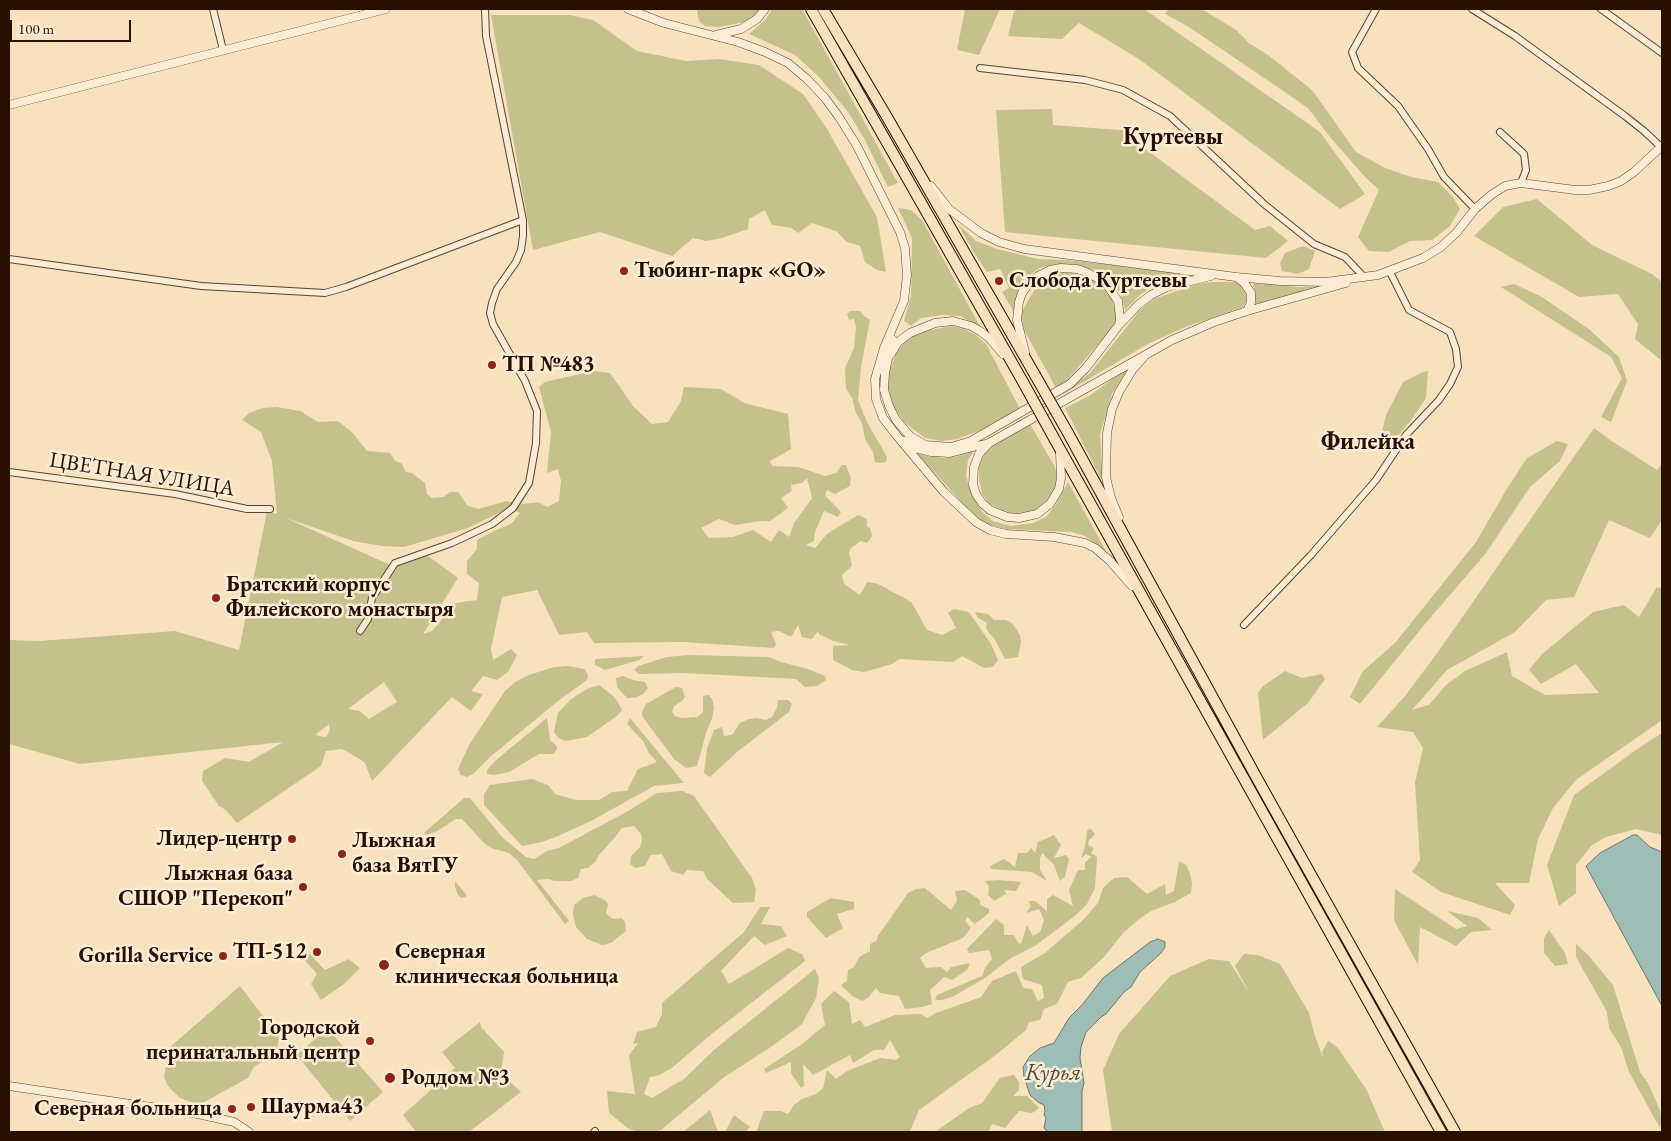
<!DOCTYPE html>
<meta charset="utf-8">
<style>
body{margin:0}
#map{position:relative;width:1671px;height:1141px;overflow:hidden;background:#f8e2be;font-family:"EB Garamond",serif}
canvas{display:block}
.frame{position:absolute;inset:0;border:10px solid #270f02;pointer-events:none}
.scale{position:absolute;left:10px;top:20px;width:121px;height:22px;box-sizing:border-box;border:2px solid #270f02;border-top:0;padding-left:6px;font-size:15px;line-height:18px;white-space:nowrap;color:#270f02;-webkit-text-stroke:4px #faecd5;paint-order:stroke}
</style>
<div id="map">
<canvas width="1671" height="1141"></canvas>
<div class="frame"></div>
<div class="scale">100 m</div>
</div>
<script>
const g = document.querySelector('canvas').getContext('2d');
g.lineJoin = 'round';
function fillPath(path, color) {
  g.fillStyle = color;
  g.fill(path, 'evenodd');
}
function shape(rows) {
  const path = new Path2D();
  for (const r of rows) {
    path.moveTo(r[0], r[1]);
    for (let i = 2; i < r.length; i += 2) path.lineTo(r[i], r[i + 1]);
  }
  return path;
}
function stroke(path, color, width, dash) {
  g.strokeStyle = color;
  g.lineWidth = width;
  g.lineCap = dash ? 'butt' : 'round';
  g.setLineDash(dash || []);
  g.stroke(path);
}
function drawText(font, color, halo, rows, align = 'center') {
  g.font = font + ' "EB Garamond",serif';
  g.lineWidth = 5;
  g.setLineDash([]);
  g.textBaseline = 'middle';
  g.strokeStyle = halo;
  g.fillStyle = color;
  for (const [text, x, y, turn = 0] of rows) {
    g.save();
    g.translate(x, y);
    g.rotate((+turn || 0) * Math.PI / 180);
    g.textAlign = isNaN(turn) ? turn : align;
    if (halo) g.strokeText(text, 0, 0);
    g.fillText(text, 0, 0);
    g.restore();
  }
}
fillPath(shape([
 [698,9,761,9,749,21,720,27,705,26,699,21,697,11],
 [772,9,802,9,898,183,888,187,865,140,848,112,819,77,795,55,749,34,766,19],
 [965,9,1000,9,979,55,957,50],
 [1019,9,1144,9,1320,132,1365,194,1340,209,1139,59,1079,23,1062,39,1008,36,1014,11],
 [1168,9,1196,9,1205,11,1236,30,1249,43,1268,55,1312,90,1356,152,1385,168,1411,177,1438,182,1453,197,1460,209,1450,226,1432,240,1410,241,1389,252,1369,251,1358,237,1379,190,1365,177,1330,137,1308,108,1189,27,1165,14],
 [491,15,569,15,593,20,637,51,686,61,719,59,759,65,803,94,827,129,877,217,886,272,877,270,865,262,860,246,847,242,836,231,812,223,798,233,792,228,772,225,765,210,749,219,748,229,722,238,706,241,693,238,672,256,600,232,533,250],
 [1052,109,1053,125,1133,131,1133,140,1255,230,1270,226,1288,241,1266,258,1005,232,996,110],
 [1537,199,1592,245,1652,274,1662,282,1662,361,1635,339,1638,324,1618,294,1579,297,1474,236,1503,207],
 [898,208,911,210,922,220,981,328,960,316,944,315,921,318,911,326,904,321,911,296,912,238],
 [958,224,976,241,997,249,1038,259,1066,260,1195,274,1154,285,1139,296,1125,310,1121,295,1110,280,1097,270,1056,264,1040,268,1023,280,1017,295,1014,312,1002,292,1009,288,1000,269,987,272,973,251],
 [1303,246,1315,251,1309,269,1298,274,1282,271,1280,263,1285,253],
 [1064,272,1077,274,1090,278,1101,285,1111,296,1115,309,1116,321,1109,332,1067,380,1056,388,1024,330,1021,313,1036,287,1048,277],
 [1212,282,1235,282,1241,286,1246,295,1246,301,1243,307,1185,327,1146,345,1060,396,1090,373,1140,310,1154,299,1197,284],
 [1253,283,1297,287,1325,286,1256,305],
 [1514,284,1542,297,1590,330,1619,357,1627,381,1611,422,1601,417,1622,378,1611,357,1501,287],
 [850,311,860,311,864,316,870,320,861,367,858,400,867,422,887,457,886,462,881,463,875,462,873,452,865,439,862,423,856,413,852,398,846,389,845,368,854,348,856,327,854,319,849,320,847,314],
 [952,326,964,329,976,335,986,344,1020,409,979,431,957,439,942,441,925,438,904,422,892,405,888,390,888,375,896,354,903,344,913,336,925,331],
 [1129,367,1112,394,1100,435,1103,483,1065,408,1089,396],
 [593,371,610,373,633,406,652,424,668,422,681,401,684,387,721,389,744,403,788,414,791,449,770,461,772,466,798,467,825,476,836,473,842,465,846,465,851,478,850,486,835,494,827,490,825,495,841,512,838,517,824,511,815,532,814,541,806,545,815,548,827,534,858,515,867,519,867,527,870,528,872,536,867,543,861,541,851,548,849,552,852,566,842,575,844,584,860,595,867,582,878,584,906,599,912,603,927,630,942,635,956,628,948,613,954,609,969,612,991,644,998,660,993,667,984,668,962,656,953,662,899,659,892,664,864,672,852,670,833,660,833,646,850,645,833,641,819,634,818,631,812,639,802,637,798,625,791,637,779,631,771,632,776,644,774,648,683,642,594,643,587,632,559,635,537,590,502,597,491,649,493,660,511,649,517,655,508,672,497,680,483,676,471,691,483,694,471,711,452,697,372,781,365,763,358,758,342,749,326,751,321,766,237,823,226,810,219,806,202,781,203,771,225,758,249,762,283,742,80,764,9,744,9,640,39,641,175,631,239,650,267,511,277,514,272,461,261,432,242,420,249,413,263,408,277,407,300,411,318,422,338,421,353,433,367,451,390,453,395,461,401,463,406,472,412,473,425,483,427,494,432,498,443,497,450,492,458,492,468,506,479,509,506,501,523,504,538,502,547,507,559,501,561,481,558,469,547,473,551,432,539,387,545,382],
 [807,478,812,498,794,523,789,537,779,530,771,542,753,530,733,537,709,538,701,528,719,519,735,525,761,521,770,521,788,508,781,498,792,491,791,485,802,483],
 [509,508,520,513,511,524,494,531,477,540,477,549,467,561,467,574,479,583,477,600,456,603,432,631,423,634,458,578,427,555,388,564,286,518,353,541,382,546,404,547,468,528],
 [384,682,397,702,369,719,360,711,348,709],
 [329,724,330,730,326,737,315,735],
 [1428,371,1426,398,1412,419,1395,440,1380,440,1386,415,1403,382,1423,372],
 [1030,424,1055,467,1057,476,1056,487,1048,500,1034,511,1010,514,989,503,982,494,979,479,979,466,984,454,991,445],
 [1594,428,1610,440,1657,470,1662,463,1662,520,1650,538,1609,520,1574,597,1546,600,1515,632,1447,670,1412,710,1429,705,1446,685,1465,671,1507,652,1512,676,1545,695,1599,693,1576,664,1541,684,1529,670,1542,654,1593,612,1624,605,1639,617,1657,587,1662,589,1662,720,1576,780,1553,808,1538,839,1529,883,1495,883,1515,905,1510,915,1441,892,1412,872,1420,860,1415,783,1423,748,1413,732,1377,727,1405,696,1438,652],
 [1557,441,1568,444,1560,461,1530,487,1486,553,1425,624,1360,704,1350,697,1363,671,1395,643,1476,542,1505,492,1527,458],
 [974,451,968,460,966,475,969,487,982,512,993,521,1011,526,1033,523,1046,517,1055,506,1068,482,1106,551,1085,536,1071,532,1005,529,990,525,975,517,916,452,928,456,944,458,955,457],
 [975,612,988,614,994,620,1006,620,1012,623,1020,635,1021,642,1018,657,1005,659,994,638,989,633,986,628,987,623,978,618],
 [688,655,769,657,781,662,808,669,825,676,826,680,817,686,805,687,796,679,685,673,639,674,634,670,638,666,667,657],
 [644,656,639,660,605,670,595,665,595,659],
 [568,666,584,669,588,675,587,680,558,701,490,757,473,774,467,777,461,775,458,769,469,745,505,691,515,682,529,675,554,667],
 [1285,671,1302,678,1322,674,1325,679,1308,703,1263,740,1258,693,1263,686],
 [623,676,633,680,645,682,648,688,643,694,635,698,627,698,617,687,616,678],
 [599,685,612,695,618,702,622,710,618,715,587,737,566,741,558,738,554,732,558,713,570,700,579,694,589,688],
 [676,687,682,688,685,697,682,701,674,706,672,712,675,716,681,718,697,717,703,712,703,696,709,695,712,699,714,707,712,719,707,730,697,766,686,768,674,759,642,716,642,712,646,704],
 [778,700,788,700,792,704,789,712,737,752,710,777,704,773,707,749,714,730,722,727,724,736,732,735,740,723,749,719,757,718,766,720,772,717,777,708],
 [547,718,550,740,556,745,557,749,554,754,539,754,509,772,494,775,487,774,487,770,496,760],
 [630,718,684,783,654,786,591,821,558,836,542,842,522,846,484,805,484,794,490,785,532,779,548,785,555,794,576,800,599,800,612,792,627,791,638,769,657,762,649,753,643,741,627,724],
 [1662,733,1662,835,1636,829,1606,837,1592,845,1576,865,1576,893,1559,906,1547,865,1574,795,1636,750],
 [682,791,694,796,752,878,756,890,754,902,733,903,707,879,703,871,687,870,683,875,671,871,662,854,651,855,645,866,635,868,630,864,631,856,640,847,642,841,641,834,634,826,622,828,616,836,599,855,595,862,588,868,581,869,578,878,571,881,554,881,549,879,537,880,569,921,565,924,517,860,509,853,491,848,484,843,462,819,456,819,437,831,427,835,424,833,464,798,470,798,502,837,526,857,534,859,547,851,559,848,630,810,657,793],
 [1090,828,1095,834,1089,840,1088,845,1094,848,1091,853,1097,857,1095,888,1087,904,1076,915,1035,946,1011,958,985,978,954,996,942,1000,935,1000,937,995,982,976,985,968,992,959,989,950,969,953,967,949,996,919,1004,925,1004,935,1014,935,1018,943,1021,944,1027,925,1033,936,1040,932,1044,920,1039,909,1026,913,1031,906,1028,901,1035,901,1047,911,1047,899,1053,895,1073,906,1069,890,1078,870,1085,870,1085,862,1092,857,1086,854,1081,858,1085,847,1087,831],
 [1054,835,1061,845,1054,858,1066,855,1069,859,1065,877,1060,881,1054,865,1042,853,1040,859,1040,870,1047,881,1032,872,991,869,990,866,1004,859,1015,867,1018,853,1027,853,1031,848,1035,853,1038,842],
 [1179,861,1186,865,1190,873,1192,883,1191,893,1175,902,1151,911,1138,920,1124,932,1104,957,1081,978,1068,982,1057,1004,1044,1009,1040,1020,1029,1022,1026,1030,997,1054,919,1110,910,1131,905,1132,756,1132,764,1111,781,1111,788,1114,794,1105,802,1099,816,1094,823,1088,827,1070,836,1079,847,1071,880,1058,896,1060,900,1057,890,1040,884,1050,874,1050,853,1063,850,1055,813,1075,803,1064,804,1086,801,1088,791,1073,791,1062,766,1073,764,1069,802,1044,825,1025,821,1004,834,991,849,1002,852,1024,860,1020,865,1027,895,1015,921,1014,927,1018,936,1013,981,997,992,981,1016,971,1023,988,1032,989,1038,1001,1044,998,1042,985,1023,979,1021,967,1045,953,1084,919,1098,903,1103,888,1114,878,1127,877,1147,894,1165,884,1166,895,1174,891],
 [999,880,1021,882,1016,891,1005,890,1006,894,994,901,988,895,989,886,985,881],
 [455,881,466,894,466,897,461,898,458,895,455,887],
 [925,888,951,910,957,901,955,891,965,890,980,900,980,905,989,909,989,913,975,924,967,917,965,921,971,928,963,938,926,953,920,958,926,968,941,967,947,972,951,967,970,963,968,969,952,980,944,977,930,990,932,1004,922,1007,905,1009,899,996,880,993,876,988,868,998,862,1001,852,996,841,985,847,981,848,970,854,967,859,957,870,951,870,944,876,941,878,936,908,893,916,889],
 [1395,889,1456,929,1467,926,1447,911,1478,918,1492,930,1471,932,1456,946,1420,927,1418,965,1394,920],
 [595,895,606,901,608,904,606,913,610,917,614,919,622,918,625,922,626,931,611,943,602,945,587,939,576,927,573,915,574,905,583,898],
 [831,898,854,902,854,909,837,914,843,928,826,938,807,917,807,912],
 [760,907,770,907,761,924,781,926,787,936,765,945,754,936,721,971,729,984,788,948,802,954,805,961,709,1036,672,1068,659,1075,650,1077,644,1094,652,1098,684,1079,715,1049,815,969,819,978,816,998,802,1024,771,1047,723,1078,661,1130,652,1132,639,1132,629,1129,609,1113,607,1091,635,1094,629,1055,638,1043,633,1044,637,1032,656,1027,662,1014,662,1003,744,932],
 [1549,930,1565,953,1568,964,1555,966,1544,953,1544,938],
 [1576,944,1588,955,1613,985,1640,1072,1648,1083,1659,1108,1662,1118,1660,1128,1629,1072,1621,1047,1609,1028,1607,1012,1576,957],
 [306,950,325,970,349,959,360,968,344,984,321,1000,311,984,317,974,300,955],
 [1244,954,1258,955,1280,964,1309,1013,1314,1033,1323,1058,1322,1052,1328,1041,1337,1047,1366,1089,1385,1132,1112,1132,1103,1070,1119,1034,1170,976,1209,959,1229,961,1250,994,1235,966],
 [240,986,279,1037,277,1052,254,1067,248,1078,199,1105,180,1098,168,1086,164,1077,170,1047],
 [480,1022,481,1027,504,1052,501,1073,521,1092,469,1132,416,1132,403,1115,455,1068,442,1052],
 [327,1028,383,1092,350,1121,297,1055],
 [1014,1075,1019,1082,1019,1090,1013,1096,1027,1096,1039,1108,1032,1113,1019,1111,1005,1128,992,1124,988,1132,935,1132,969,1108,982,1103,1000,1078],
 [710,1110,718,1132,683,1132],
 [734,1115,750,1127,745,1132,725,1132]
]), '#c4c18d');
const water = shape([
 [1633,835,1637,835,1650,847,1662,852,1662,1006,1586,866,1600,853,1633,835],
 [1158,939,1165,942,1165,947,1161,953,1140,972,1131,987,1124,992,1106,1014,1101,1017,1086,1032,1081,1047,1080,1058,1084,1083,1082,1091,1082,1132,1048,1132,1044,1128,1046,1118,1044,1115,1045,1111,1044,1105,1038,1102,1030,1095,1024,1077,1023,1067,1030,1056,1040,1048,1054,1043,1069,1018,1082,1005,1103,978,1150,942,1158,939]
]);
fillPath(water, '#9ebdb7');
stroke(water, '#6e776f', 1);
const minor = shape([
 [213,9,223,50],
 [1376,9,1352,52,1358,68,1398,106,1428,149,1444,177,1475,209],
 [1472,9,1515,36,1625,116,1644,131,1661,147],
 [1601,9,1662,53],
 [980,68,1085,80,1123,90,1170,116,1264,204,1314,244,1345,257,1364,277],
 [1500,132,1524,154,1526,170,1521,183],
 [9,259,201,286,325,293,346,287,523,220],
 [9,472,175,494,247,509,270,509],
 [1244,625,1311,555,1376,480,1406,435,1439,400,1450,384,1458,367,1456,349,1450,332,1409,310,1390,272],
 [360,631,368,619,372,598,395,563,452,543,492,524,513,508,529,483,536,443,537,411,525,381,493,324,490,313,492,303,497,289,516,262,521,250,523,236,523,220,486,36,485,9],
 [594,1132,595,1131]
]);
const tertiary = shape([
 [628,9,664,23,738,42,765,52,788,63,807,79,825,98,839,117,857,146,900,232,905,248,907,275,904,301,884,348,875,379,876,399,883,418,897,436,944,492,976,522,990,530,1006,534,1054,537,1085,543,1095,548,1109,560,1132,586],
 [716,35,741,29,757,19,765,9],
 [9,105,386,9],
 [931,186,949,209,981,233,999,242,1024,249,1236,277,1280,281,1326,282,1378,275,1423,258,1441,247,1457,232,1475,209,1491,195,1505,186,1521,183,1575,190,1589,190,1608,186,1621,181,1634,172,1662,146],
 [1237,277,1245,284,1251,293,1251,302,1247,311],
 [892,339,885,373,884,390,889,406,896,420,910,436,925,445,951,447,971,441,1070,384,1086,368,1119,325,1138,305,1151,295,1167,287,1211,276],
 [1025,352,1017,320,1019,302,1022,293,1029,284,1038,276,1050,270,1061,268,1077,269,1086,272,1105,282,1118,301,1120,318,1119,325],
 [891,354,898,342,910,333,935,323,953,321,971,326,980,331,989,338,1003,354],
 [905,441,915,448,931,452,950,453,989,443,1172,340,1214,322,1247,311,1346,283],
 [989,443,979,454,974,467,973,485,976,494,982,503,990,510,1007,517,1019,518,1037,514,1050,504,1059,489,1061,478,1060,452],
 [1119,517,1111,498,1106,477,1107,433,1112,409,1119,392,1133,369,1143,358],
 [9,1086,198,1114,234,1122,249,1132]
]);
const trunk = shape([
 [811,9,1023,382],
 [823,9,887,117,1035,375],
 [1068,433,1259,782,1455,1132],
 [1055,440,1441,1132]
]);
stroke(minor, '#5b4431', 8);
stroke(tertiary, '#5b4431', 9);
stroke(trunk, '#270f02', 12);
stroke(minor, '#faecd5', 6);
stroke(tertiary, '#faecd5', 8);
stroke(trunk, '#f8e2be', 10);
const trunkBridge = shape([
 [1035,375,1068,433],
 [1023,382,1055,440]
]);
stroke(trunkBridge, '#270f02', 12, []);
stroke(trunkBridge, '#f8e2be', 10);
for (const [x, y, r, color] of [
 [624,271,5,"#8f2418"],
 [999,281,5,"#8f2418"],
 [492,365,5,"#8f2418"],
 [216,598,5,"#8f2418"],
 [292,839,5,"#8f2418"],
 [342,854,5,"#8f2418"],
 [303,887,5,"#8f2418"],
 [317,952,5,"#8f2418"],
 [223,956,5,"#8f2418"],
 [384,965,6,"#8f2418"],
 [370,1041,5,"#8f2418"],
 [390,1078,6,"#8f2418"],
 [251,1107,5,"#8f2418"],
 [232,1109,5,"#8f2418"]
]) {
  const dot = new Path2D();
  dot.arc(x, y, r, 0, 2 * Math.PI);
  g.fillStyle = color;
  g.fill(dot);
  stroke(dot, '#faecd5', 2);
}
drawText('bold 22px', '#270f02', '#faecd5', [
 ["Тюбинг-парк «GO»",634,271],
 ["Слобода Куртеевы",1009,281],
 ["ТП №483",502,365],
 ["Братский корпус",226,585],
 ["Филейского монастыря",226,610],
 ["Лидер-центр",282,839,"right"],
 ["Лыжная",352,841],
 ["база ВятГУ",352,866],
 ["Лыжная база",293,874,"right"],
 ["СШОР \"Перекоп\"",293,899,"right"],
 ["ТП-512",307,952,"right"],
 ["Северная",395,952],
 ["клиническая больница",395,977],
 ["Gorilla Service",213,956,"right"],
 ["Городской",360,1028,"right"],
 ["перинатальный центр",360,1053,"right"],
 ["Роддом №3",401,1078],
 ["Шаурма43",261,1107],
 ["Северная больница",222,1109,"right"]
], 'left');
drawText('22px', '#270f02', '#faecd5', [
 ["ЦВЕТНАЯ УЛИЦА",142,475,9]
]);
drawText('bold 24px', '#270f02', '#faecd5', [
 ["Куртеевы",1173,137],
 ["Филейка",1368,442]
]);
drawText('italic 24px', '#514c41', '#faecd5', [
 ["Курья",1053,1073]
]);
</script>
